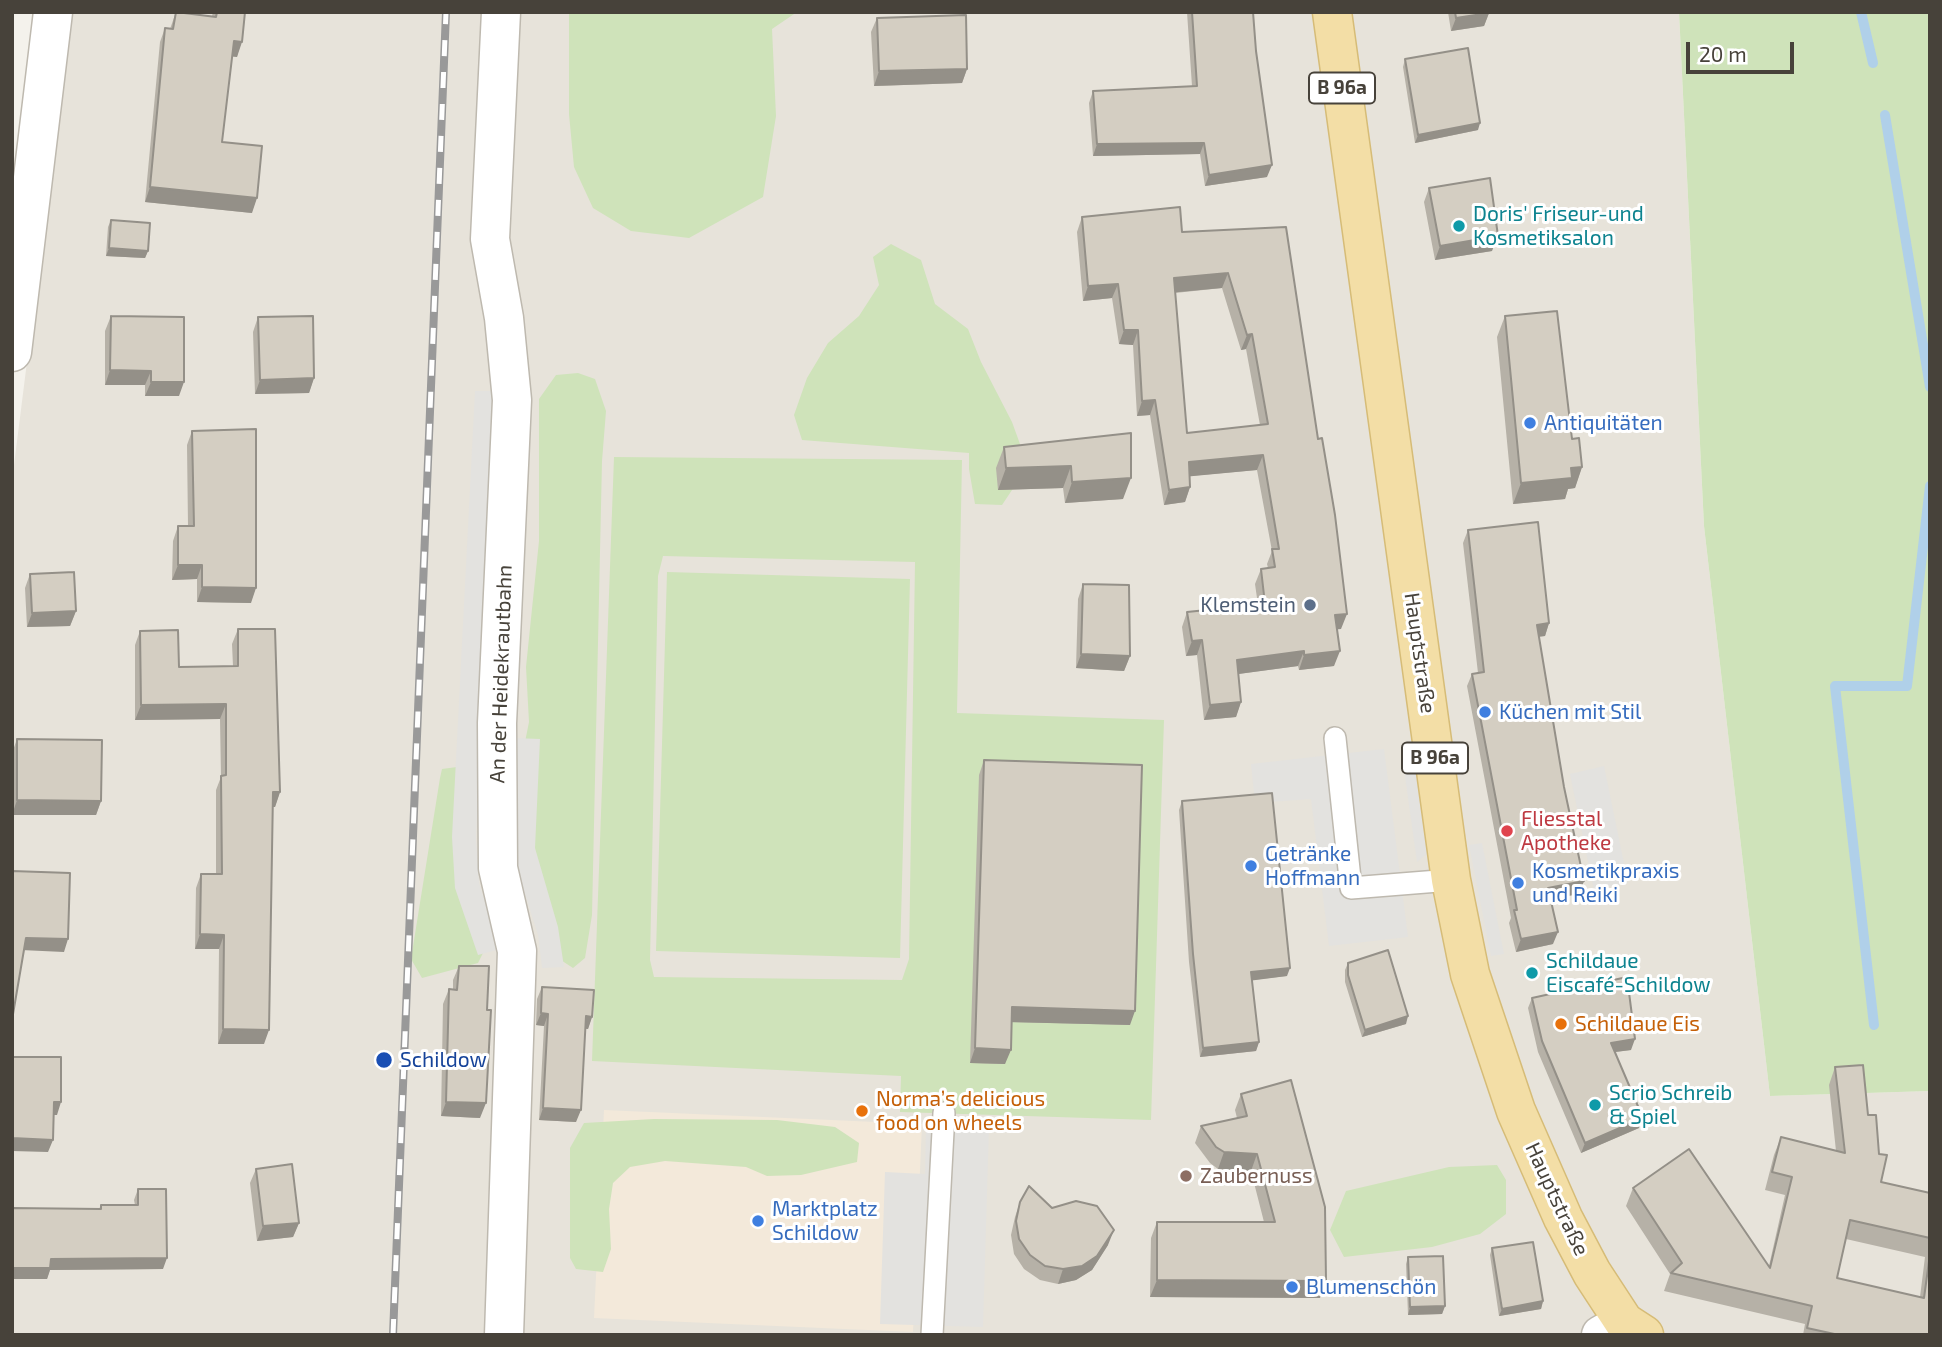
<!DOCTYPE html>
<meta charset="utf-8">
<style>
body{margin:0}
#map{position:relative;width:1942px;height:1347px;overflow:hidden;background:#f4f2ec;font-family:"Exo 2",sans-serif}
canvas{display:block}
.frame{position:absolute;inset:0;border:14px solid #47423a;pointer-events:none}
.scale{position:absolute;left:1686px;top:42px;width:108px;height:32px;box-sizing:border-box;border:4px solid #47423a;border-top:0;padding-left:9px;font-size:21px;line-height:24px;white-space:nowrap;color:#47423a;-webkit-text-stroke:5px #fff;paint-order:stroke}
</style>
<div id="map">
<canvas width="1942" height="1347"></canvas>
<div class="frame"></div>
<div class="scale">20 m</div>
</div>
<script>
const g = document.querySelector('canvas').getContext('2d');
g.lineJoin = 'round';
function fillPath(path, color) {
  g.fillStyle = color;
  g.fill(path, 'evenodd');
}
function shape(rows) {
  const path = new Path2D();
  for (const r of rows) {
    path.moveTo(r[0], r[1]);
    for (let i = 2; i < r.length; i += 2) path.lineTo(r[i], r[i + 1]);
  }
  return path;
}
function stroke(path, color, width, dash) {
  g.strokeStyle = color;
  g.lineWidth = width;
  g.lineCap = dash ? 'butt' : 'round';
  g.setLineDash(dash || []);
  g.stroke(path);
}
function drawText(font, color, halo, rows, align = 'center') {
  g.font = font + ' "Exo 2",sans-serif';
  g.lineWidth = 6;
  g.setLineDash([]);
  g.textBaseline = 'middle';
  g.strokeStyle = halo;
  g.fillStyle = color;
  for (const [text, x, y, turn = 0] of rows) {
    g.save();
    g.translate(x, y);
    g.rotate((+turn || 0) * Math.PI / 180);
    g.textAlign = isNaN(turn) ? turn : align;
    if (halo) g.strokeText(text, 0, 0);
    g.fillText(text, 0, 0);
    g.restore();
  }
}
fillPath(shape([
 [71,12,1679,12,1704,526,1770,1096,1930,1091,1930,1335,12,1335,12,481]
]), '#e7e3da');
fillPath(shape([
 [604,1110,922,1124,913,1332,594,1318]
]), '#f3e9da');
fillPath(shape([
 [569,12,797,12,772,29,776,116,763,197,689,238,631,231,593,208,574,167,569,114],
 [1679,12,1930,12,1930,1091,1770,1096,1704,526],
 [891,244,921,260,935,304,968,329,981,362,1012,422,1028,466,1002,505,975,504,969,469,969,453,802,440,794,415,807,378,828,343,859,316,879,285,873,257],
 [578,373,595,379,606,411,602,461,592,915,585,958,573,968,547,951,522,757,529,722,526,667,539,541,539,399,556,375],
 [614,457,962,460,957,713,1164,720,1151,1120,900,1112,901,1076,592,1061],
 [663,556,915,562,909,959,902,980,654,977,650,960,658,576],
 [667,572,910,579,900,958,656,951],
 [457,767,486,947,478,963,422,978,411,959,440,778,442,769],
 [654,1119,777,1120,835,1127,859,1143,857,1162,801,1175,767,1176,746,1167,665,1161,630,1167,613,1183,609,1209,611,1249,603,1272,576,1269,570,1258,570,1148,584,1123],
 [1497,1165,1506,1180,1506,1214,1480,1234,1432,1247,1344,1257,1330,1230,1346,1191,1449,1167]
]), '#cfe3ba');
fillPath(shape([
 [475,391,497,391,476,838,479,883,500,949,478,955,455,888,452,837],
 [514,738,540,739,535,848,558,927,564,967,542,968,538,935,512,853],
 [1384,749,1408,937,1329,946,1311,799,1255,803,1251,764],
 [1402,755,1418,766,1430,851,1417,862],
 [1604,766,1628,883,1594,890,1570,774],
 [1482,843,1504,954,1491,956,1469,845],
 [926,1124,989,1126,983,1327,880,1324,885,1172,925,1174]
]), '#e3e2df');
stroke(shape([
 [1861,12,1873,63],
 [1885,115,1930,387],
 [1874,1025,1835,686,1907,686,1930,486]
]), '#b0d0e9', 10);
const service = shape([
 [1335,738,1351,888,1451,880],
 [932,1335,944,1113]
]);
const minor = shape([
 [501,12,490,239,504,318,512,400,497,723,498,868,517,951,504,1335],
 [12,352,53,12]
]);
const tertiary = shape([
 [1601,1335,1624,1322]
]);
const primary = shape([
 [1332,12,1451,880,1470,974,1516,1111,1563,1218,1592,1273,1624,1322,1644,1335]
]);
stroke(service, '#beb9af', 24);
stroke(minor, '#beb9af', 41);
stroke(tertiary, '#beb9af', 41);
stroke(primary, '#d6bc77', 41);
stroke(service, '#fff', 21);
stroke(minor, '#fff', 38);
stroke(tertiary, '#fff', 38);
stroke(primary, '#f3dea6', 38);
const rail = shape([
 [393,1335,446,12]
]);
stroke(rail, '#999', 8);
stroke(rail, '#fff', 5, [16]);
fillPath(shape([
 [176,12,212,16,213,12,245,12,237,57,232,56,222,142,252,213,145,202,160,42,165,28,170,29],
 [1187,12,1253,12,1267,177,1205,186,1200,154,1093,156,1089,103,1093,91,1192,86],
 [1448,12,1489,12,1489,13,1484,26,1451,31],
 [877,18,967,69,962,83,874,86,871,32],
 [1405,59,1478,130,1415,143,1403,67],
 [1429,188,1492,251,1435,260,1424,202],
 [1082,217,1182,232,1286,227,1341,629,1337,629,1334,666,1299,670,1298,666,1238,674,1241,702,1236,717,1204,720,1197,655,1186,656,1182,627,1187,612,1258,605,1255,584,1261,569,1268,568,1267,564,1272,551,1257,470,1190,476,1190,487,1185,502,1164,505,1150,415,1137,416,1133,345,1119,344,1112,298,1083,301,1077,232],
 [1222,288,1241,350,1246,349,1260,425,1187,433,1175,293],
 [111,220,148,251,145,258,106,256,108,227],
 [111,316,179,396,145,396,145,385,105,385,105,331],
 [1505,316,1572,439,1582,467,1575,488,1568,489,1565,499,1513,504,1497,337],
 [258,317,314,378,309,393,255,394,253,332],
 [192,431,251,603,197,602,197,579,172,580,173,541,178,526,188,526,187,445],
 [1131,433,1123,499,1065,503,1063,488,998,490,996,468,1004,447],
 [1468,530,1549,623,1545,636,1539,637,1564,787,1584,881,1579,894,1551,899,1553,944,1516,952,1509,923,1511,918,1467,686,1472,674,1478,673,1463,543],
 [30,574,76,611,70,626,27,627,25,588],
 [1083,584,1130,656,1124,671,1076,668,1078,599],
 [238,629,280,792,275,807,273,807,264,1044,218,1044,219,949,195,949,196,888,201,874,216,874,216,790,221,777,220,719,135,720,135,645,140,631,179,667,233,666,232,644],
 [17,739,101,801,96,815,12,815,12,753],
 [984,760,1130,1025,1011,1022,1005,1064,970,1063,979,775],
 [1182,801,1287,976,1252,980,1259,1042,1256,1051,1200,1057,1189,962,1179,810],
 [1348,963,1406,1024,1362,1037,1345,982,1345,970],
 [459,966,480,1118,441,1116,443,1004,449,989,453,990,453,980],
 [542,987,592,1017,588,1029,585,1029,576,1122,539,1120,544,1026,536,1025,537,999],
 [1532,998,1631,1050,1615,1052,1639,1128,1581,1153,1538,1052,1528,1008],
 [1835,1067,1868,1115,1881,1182,1930,1193,1930,1335,1803,1335,1805,1324,1664,1291,1670,1274,1626,1206,1633,1188,1769,1266,1785,1195,1765,1190,1774,1155,1781,1137,1836,1151,1829,1085],
 [1846,1239,1925,1257,1920,1297,1837,1278],
 [1241,1094,1320,1298,1150,1297,1151,1238,1157,1222,1264,1222,1251,1171,1218,1169,1210,1163,1195,1143,1201,1126,1237,1118,1235,1110],
 [256,1169,299,1223,293,1237,257,1241,250,1183],
 [138,1189,163,1269,50,1270,47,1279,12,1279,12,1208,99,1209,101,1205,135,1205,134,1200],
 [1020,1202,1052,1208,1108,1245,1092,1270,1076,1280,1058,1284,1040,1280,1024,1269,1014,1254,1011,1235,1015,1217],
 [1492,1248,1543,1301,1541,1309,1499,1316,1490,1255],
 [1408,1257,1445,1306,1442,1314,1408,1315,1406,1264]
]), '#b6b1a7');
fillPath(shape([
 [1489,13,1484,26,1451,31,1456,18],
 [234,41,242,42,237,57,228,56],
 [967,69,962,83,874,86,879,71],
 [1480,123,1478,130,1415,143,1418,135],
 [1204,143,1200,154,1093,156,1097,144],
 [1272,165,1267,177,1205,186,1209,175],
 [150,187,257,198,252,213,145,202],
 [1498,236,1492,251,1435,260,1440,246],
 [109,248,148,251,145,258,106,256],
 [1228,273,1222,288,1168,293,1174,278],
 [1118,284,1112,298,1083,301,1088,286],
 [1124,330,1138,330,1133,345,1119,344],
 [1252,334,1246,349,1241,350,1247,335],
 [110,370,151,371,145,385,105,385],
 [314,378,309,393,255,394,260,380],
 [151,382,184,382,179,396,145,396],
 [1155,400,1150,415,1137,416,1142,401],
 [1263,455,1257,470,1183,477,1189,462],
 [1071,466,1063,488,998,490,1006,468],
 [1582,467,1575,488,1568,489,1565,499,1513,504,1521,483,1571,468],
 [1131,478,1123,499,1065,503,1072,482],
 [1190,487,1185,502,1164,505,1169,490],
 [178,565,202,565,197,579,172,580],
 [202,587,256,588,251,603,197,602],
 [76,611,70,626,27,627,32,613],
 [1347,614,1341,629,1330,630,1335,615],
 [1549,623,1545,636,1532,637,1537,625],
 [1202,640,1197,655,1186,656,1192,641],
 [1304,651,1298,666,1231,675,1237,660],
 [1340,651,1334,666,1299,670,1304,655],
 [1081,654,1130,656,1124,671,1076,668],
 [1241,702,1236,717,1204,720,1210,705],
 [226,704,220,719,135,720,141,705],
 [273,792,280,792,275,807,268,807],
 [17,800,101,801,96,815,12,815],
 [1584,881,1579,894,1544,900,1548,888],
 [1558,932,1553,944,1516,952,1521,939],
 [200,934,224,935,219,949,195,949],
 [26,938,68,939,64,952,21,950],
 [1290,968,1287,976,1248,981,1251,972],
 [1012,1007,1135,1011,1130,1025,1006,1022],
 [541,1013,548,1014,544,1026,536,1025],
 [586,1016,592,1017,588,1029,581,1028],
 [1408,1016,1406,1024,1362,1037,1365,1030],
 [223,1029,269,1030,264,1044,218,1044],
 [1635,1039,1631,1050,1607,1053,1611,1043],
 [1259,1042,1256,1051,1200,1057,1203,1048],
 [975,1048,1011,1050,1005,1064,970,1063],
 [54,1102,61,1102,57,1115,49,1115],
 [446,1102,486,1103,480,1118,441,1116],
 [543,1108,581,1110,576,1122,539,1120],
 [1643,1118,1639,1128,1581,1153,1585,1143],
 [12,1138,53,1140,48,1152,12,1151],
 [1224,1152,1257,1154,1251,1171,1218,1169],
 [299,1223,293,1237,257,1241,263,1226],
 [1114,1230,1108,1245,1092,1270,1076,1280,1058,1284,1063,1269],
 [167,1258,163,1269,50,1270,47,1279,12,1279,12,1268,51,1259],
 [1157,1280,1326,1281,1320,1298,1150,1297],
 [1543,1301,1541,1309,1499,1316,1502,1309],
 [1445,1306,1442,1314,1408,1315,1410,1307]
]), '#949088');
const building = shape([
 [176,12,216,17,217,12,245,12,242,42,234,41,222,142,262,146,257,198,150,187,165,28,173,29,176,12],
 [1192,12,1253,12,1256,51,1272,165,1209,175,1204,143,1097,144,1093,91,1197,86,1192,12],
 [1455,12,1489,12,1489,13,1456,18,1455,12],
 [966,15,967,69,879,71,877,18,966,15],
 [1468,48,1480,123,1418,135,1405,59,1468,48],
 [1490,178,1498,236,1440,246,1429,188,1490,178],
 [1180,207,1182,232,1286,227,1318,439,1322,438,1335,515,1347,614,1335,615,1340,651,1304,655,1304,651,1237,660,1241,702,1210,705,1202,640,1192,641,1187,612,1265,604,1261,569,1275,567,1272,549,1279,549,1263,455,1189,462,1190,487,1169,490,1155,400,1142,401,1138,330,1124,330,1118,284,1088,286,1082,217,1180,207],
 [1228,273,1247,335,1252,334,1268,424,1187,433,1174,278,1228,273],
 [111,220,150,223,148,251,109,248,111,220],
 [1557,311,1572,439,1579,438,1582,467,1571,468,1572,478,1521,483,1505,316,1557,311],
 [111,316,184,317,184,382,151,382,151,371,110,370,111,316],
 [313,316,314,378,260,380,258,317,313,316],
 [256,429,256,588,202,587,202,565,178,565,178,526,194,526,192,431,256,429],
 [1131,433,1131,478,1072,482,1071,466,1006,468,1004,447,1131,433],
 [1538,522,1549,623,1537,625,1564,787,1584,881,1548,888,1558,932,1521,939,1514,910,1517,910,1472,674,1484,672,1468,530,1538,522],
 [74,572,76,611,32,613,30,574,74,572],
 [1083,584,1129,585,1130,656,1081,654,1083,584],
 [238,629,275,629,280,792,273,792,269,1030,223,1029,224,935,200,934,201,874,222,874,221,776,226,775,226,704,141,705,140,631,178,630,179,667,238,666,238,629],
 [17,739,102,740,101,801,17,800,17,739],
 [984,760,1142,765,1135,1011,1012,1007,1011,1050,975,1048,984,760],
 [1272,793,1290,968,1251,972,1259,1042,1203,1048,1193,954,1182,801,1272,793],
 [12,871,70,873,68,939,26,938,12,1020,12,871],
 [1388,950,1408,1016,1365,1030,1348,975,1348,963,1388,950],
 [459,966,489,966,487,1010,491,1010,486,1103,446,1102,449,989,457,990,459,966],
 [1627,977,1635,1039,1611,1043,1643,1118,1585,1143,1542,1041,1532,998,1627,977],
 [542,987,594,990,592,1017,586,1016,581,1110,543,1108,548,1014,541,1013,542,987],
 [12,1057,61,1057,61,1102,54,1102,53,1140,12,1138,12,1057],
 [1863,1065,1868,1115,1876,1115,1879,1154,1887,1155,1881,1182,1930,1193,1930,1238,1850,1220,1837,1278,1924,1298,1930,1254,1930,1335,1839,1335,1807,1328,1812,1306,1671,1273,1682,1263,1633,1188,1689,1149,1770,1268,1792,1177,1772,1172,1781,1137,1845,1153,1835,1067,1863,1065],
 [1291,1080,1325,1207,1326,1281,1157,1280,1157,1222,1275,1222,1257,1154,1224,1152,1216,1147,1201,1126,1247,1116,1241,1094,1291,1080],
 [292,1164,299,1223,263,1226,256,1169,292,1164],
 [1029,1186,1052,1208,1076,1201,1097,1206,1114,1230,1097,1256,1082,1266,1063,1269,1045,1266,1030,1255,1019,1239,1016,1221,1020,1202,1029,1186],
 [138,1189,166,1189,167,1258,51,1259,50,1268,12,1268,12,1208,101,1209,101,1205,138,1205,138,1189],
 [1533,1242,1543,1301,1502,1309,1492,1248,1533,1242],
 [1443,1256,1445,1306,1410,1307,1408,1257,1443,1256]
]);
fillPath(building, '#d4cec2');
stroke(building, '#949088', 2);
for (const [x, y, r, color] of [
 [1459,226,7,"#0f9aa8"],
 [1530,423,7,"#3f7fe0"],
 [1310,605,7,"#5c6f8a"],
 [1485,712,7,"#3f7fe0"],
 [1507,831,7,"#e0444e"],
 [1251,866,7,"#3f7fe0"],
 [1518,883,7,"#3f7fe0"],
 [1532,973,7,"#0f9aa8"],
 [1561,1024,7,"#e8710a"],
 [384,1060,9,"#1a4fb4"],
 [1595,1105,7,"#0f9aa8"],
 [862,1111,7,"#e8710a"],
 [1186,1176,7,"#8d6e63"],
 [758,1221,7,"#3f7fe0"],
 [1292,1287,7,"#3f7fe0"]
]) {
  const dot = new Path2D();
  dot.arc(x, y, r, 0, 2 * Math.PI);
  g.fillStyle = color;
  g.fill(dot);
  stroke(dot, '#fff', 2.5);
}
for (const [x, y, w] of [
 [1342,88,66],
 [1435,758,66]
]) {
  const box = new Path2D();
  box.roundRect(x - w / 2, y - 15.5, w, 31, 5);
  g.fillStyle = '#fff';
  g.fill(box);
  stroke(box, '#47423a', 2);
}
drawText('bold 19px', '#47423a', null, [
 ["B 96a",1342,88],
 ["B 96a",1435,758]
]);
drawText('21px', '#0d838f', '#fff', [
 ["Doris' Friseur-und",1473,214],
 ["Kosmetiksalon",1473,238],
 ["Schildaue",1546,961],
 ["Eiscafé-Schildow",1546,985],
 ["Scrio Schreib",1609,1093],
 ["& Spiel",1609,1117]
], 'left');
drawText('21px', '#366cbe', '#fff', [
 ["Antiquitäten",1544,423],
 ["Küchen mit Stil",1499,712],
 ["Getränke",1265,854],
 ["Hoffmann",1265,878],
 ["Kosmetikpraxis",1532,871],
 ["und Reiki",1532,895],
 ["Marktplatz",772,1209],
 ["Schildow",772,1233],
 ["Blumenschön",1306,1287]
], 'left');
drawText('21px', '#4e5e75', '#fff', [
 ["Klemstein",1296,605]
], 'right');
drawText('21px', '#47423a', '#fff', [
 ["Hauptstraße",1420,653,82],
 ["An der Heidekrautbahn",501,674,-88],
 ["Hauptstraße",1557,1199,65]
]);
drawText('21px', '#be3a42', '#fff', [
 ["Fliesstal",1521,819],
 ["Apotheke",1521,843]
], 'left');
drawText('21px', '#c56008', '#fff', [
 ["Schildaue Eis",1575,1024],
 ["Norma’s delicious",876,1099],
 ["food on wheels",876,1123]
], 'left');
drawText('21px', '#164399', '#fff', [
 ["Schildow",400,1060]
], 'left');
drawText('21px', '#785e54', '#fff', [
 ["Zaubernuss",1200,1176]
], 'left');
</script>
